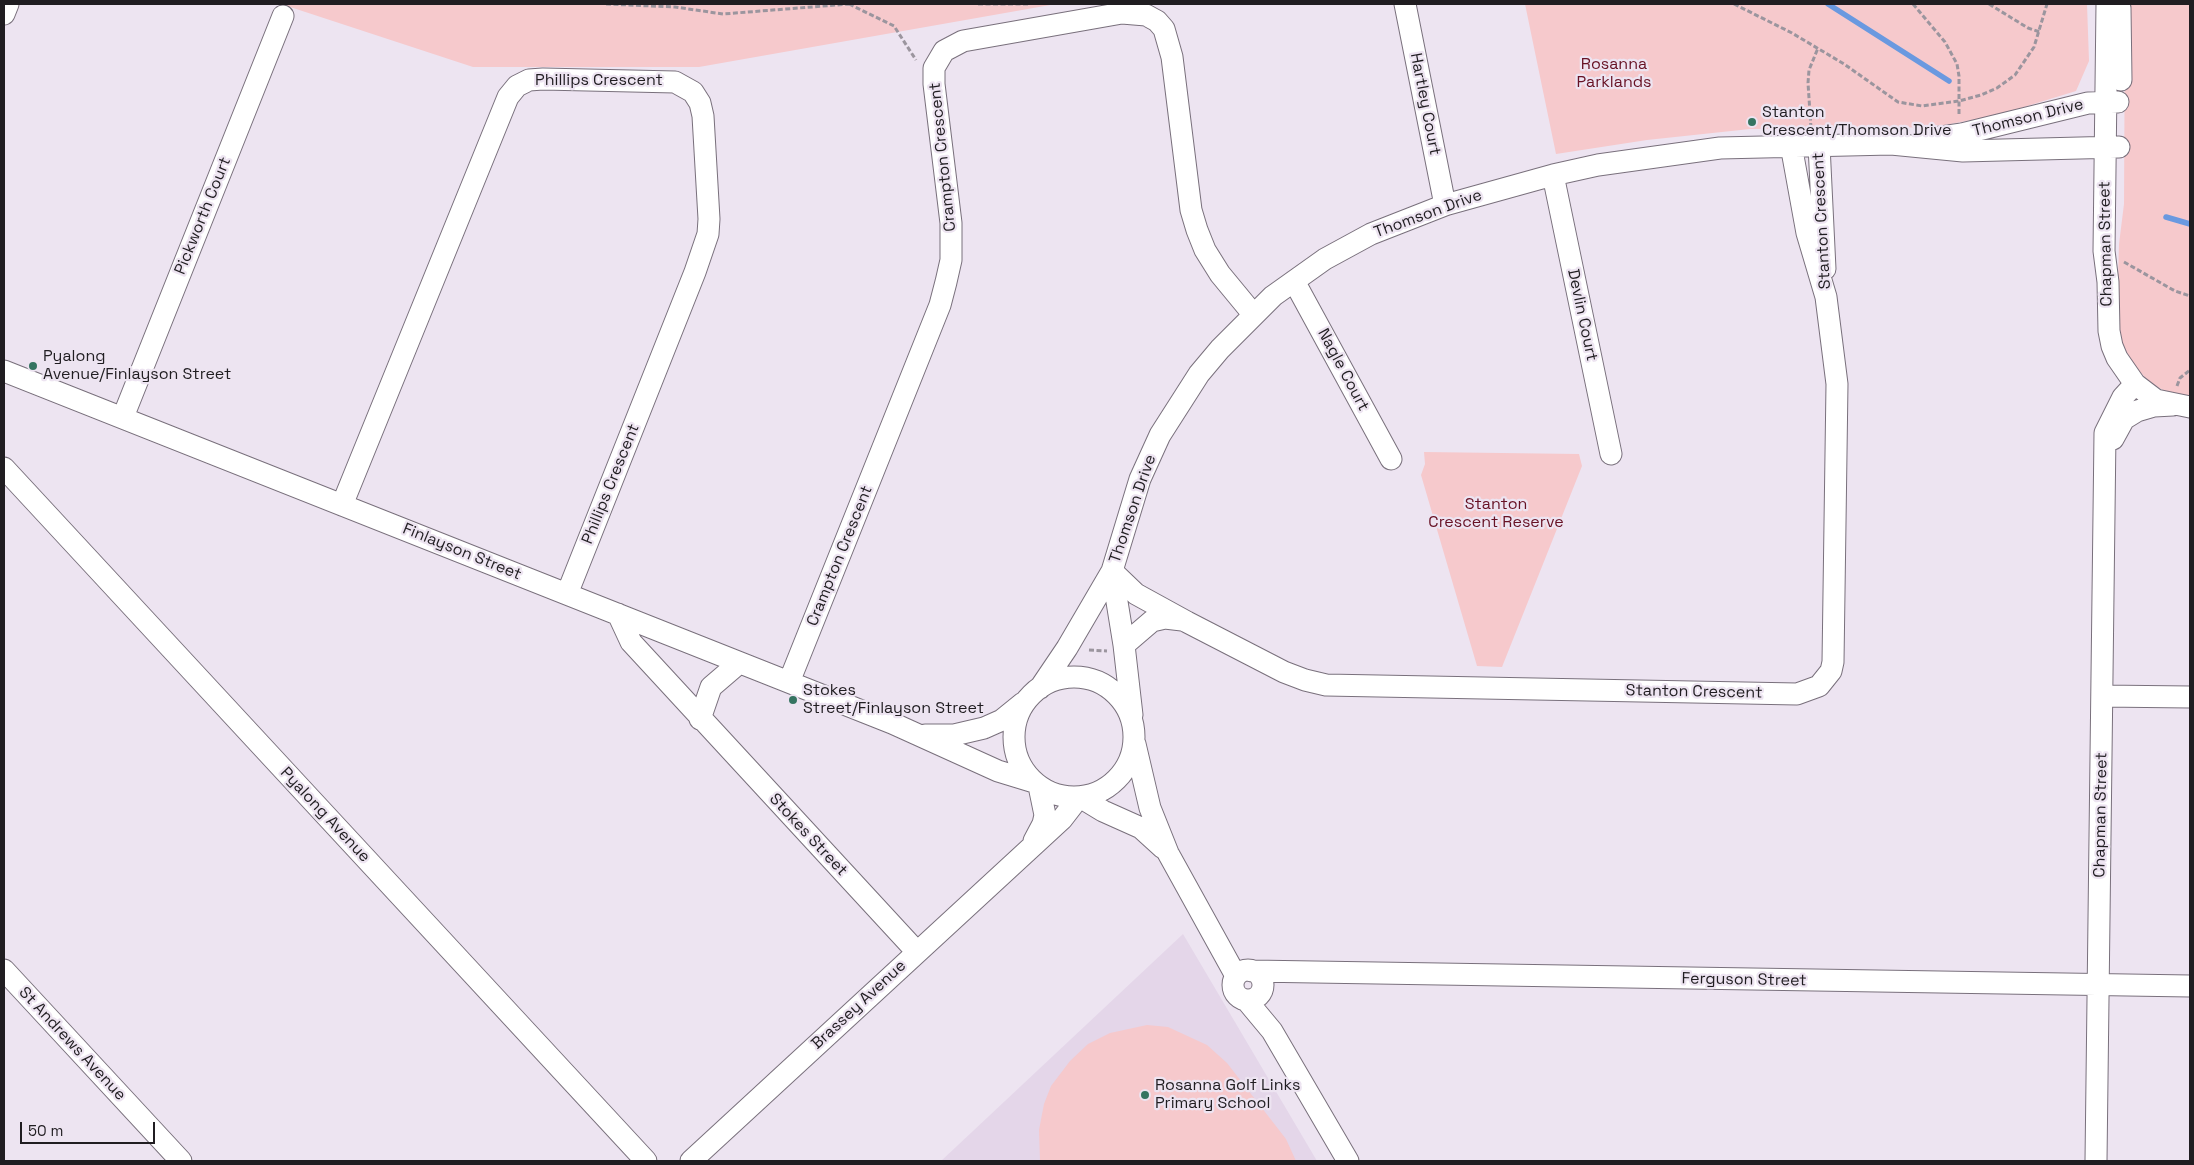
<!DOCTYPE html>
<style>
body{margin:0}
#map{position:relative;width:2194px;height:1165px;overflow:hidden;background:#ede4f1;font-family:"Space Grotesk",sans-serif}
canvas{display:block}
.frame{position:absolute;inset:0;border:5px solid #201d21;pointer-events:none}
.scale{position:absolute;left:20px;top:1122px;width:135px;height:22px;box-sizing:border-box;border:2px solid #201d21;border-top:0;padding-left:6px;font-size:15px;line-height:18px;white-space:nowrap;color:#201d21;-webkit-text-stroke:4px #ede4f1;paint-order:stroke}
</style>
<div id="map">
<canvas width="2194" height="1165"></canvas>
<div class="frame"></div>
<div class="scale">50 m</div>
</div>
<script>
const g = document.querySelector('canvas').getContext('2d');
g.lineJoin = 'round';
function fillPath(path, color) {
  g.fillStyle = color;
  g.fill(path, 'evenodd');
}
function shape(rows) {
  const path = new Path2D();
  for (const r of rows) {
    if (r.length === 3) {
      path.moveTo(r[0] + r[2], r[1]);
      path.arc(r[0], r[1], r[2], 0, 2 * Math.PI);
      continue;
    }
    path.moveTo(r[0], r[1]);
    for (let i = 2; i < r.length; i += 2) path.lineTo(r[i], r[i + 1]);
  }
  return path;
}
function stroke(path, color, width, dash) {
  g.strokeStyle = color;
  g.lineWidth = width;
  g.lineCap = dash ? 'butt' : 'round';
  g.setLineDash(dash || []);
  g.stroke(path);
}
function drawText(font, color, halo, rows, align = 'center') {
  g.font = font + ' "Space Grotesk",sans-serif';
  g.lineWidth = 4.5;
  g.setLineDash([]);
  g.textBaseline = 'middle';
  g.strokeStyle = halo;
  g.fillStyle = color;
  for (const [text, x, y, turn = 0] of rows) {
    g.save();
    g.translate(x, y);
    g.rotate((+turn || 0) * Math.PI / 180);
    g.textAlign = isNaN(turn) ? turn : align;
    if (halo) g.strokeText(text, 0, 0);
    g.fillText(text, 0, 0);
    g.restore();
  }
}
fillPath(shape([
 [1183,934,1317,1161,941,1161]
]), '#e4d6e9');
fillPath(shape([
 [281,4,1056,4,699,67,473,67],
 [1525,4,2087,4,2089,61,2076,91,1998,115,1945,125,1903,128,1750,129,1647,140,1556,154],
 [2125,4,2190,4,2190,396,2167,392,2150,383,2134,365,2121,342,2117,316,2119,244,2124,204],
 [1424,452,1579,454,1582,466,1502,667,1477,666,1421,475,1425,464],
 [1147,1025,1168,1027,1207,1045,1227,1063,1286,1139,1296,1161,1040,1161,1039,1130,1044,1104,1051,1086,1070,1061,1088,1044,1110,1033]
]), '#f6c9cc');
stroke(shape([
 [1828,4,1949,81],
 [2166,217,2190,224]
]), '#6a99e0', 5.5);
const minor = shape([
 [1405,4,1445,205],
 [2107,4,2104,251,2108,282,2109,331,2112,346,2117,358,2135,384,2156,400,2190,407],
 [2120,8,2121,80],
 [4,14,8,4],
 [1928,139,1962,134,2088,103,2118,102],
 [1819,145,1825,269],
 [1553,175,1611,454],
 [1294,281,1391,459],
 [4,371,892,723,998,771,1034,782],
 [123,417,283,16],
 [2113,439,2124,419,2137,411,2154,406,2173,405],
 [4,468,646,1161],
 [342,505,508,97,517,86,529,80,543,79,675,82,693,92,700,103,703,116,709,219,708,234,695,272,567,594],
 [1112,571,1136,594,1187,622,1284,672,1305,680,1326,685,1797,694,1819,686,1831,671,1833,662,1837,384,1826,297,1807,233,1791,145],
 [1112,571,1124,645,1132,715],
 [618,614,631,642,917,952],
 [1124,645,1152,621,1165,618,1182,620],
 [1074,737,60],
 [789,682,940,305,946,282,951,260,951,223,934,84,934,68,944,51,963,41,1122,13,1146,15,1157,21,1164,29,1172,57,1191,210,1197,230,1205,250,1220,274,1253,314],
 [1040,688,1067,648,1112,571,1140,479,1160,435,1199,374,1220,349,1273,296,1325,259,1371,234,1445,205,1553,175,1598,165,1720,148,1891,144,1963,151,2119,147],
 [2102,696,2190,697],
 [700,719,711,687,739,663],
 [925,735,954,735,984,728,1002,720,1023,703],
 [1135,744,1150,808,1168,853,1236,976],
 [1080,797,1103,811,1141,828,1163,848],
 [1034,841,1043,824,1045,815,1039,786],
 [1248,985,15],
 [4,970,181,1161],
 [1252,971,2190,986],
 [1247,1001,1272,1031,1348,1161],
 [691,1161,1062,819,1079,797],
 [2096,1161,2105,433,2123,397,2135,384]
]);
stroke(minor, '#79707c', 23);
stroke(shape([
 [606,4,675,7,723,14,849,4],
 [849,4,894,26,916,60],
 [978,4,1028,4],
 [1734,4,1792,33,1844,64,1898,102,1922,106,1959,101,1981,95,1997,88,2015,75,2034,47,2047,4],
 [1913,4,1945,42,1957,64,1959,76,1959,116],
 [1989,4,2028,28,2040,32],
 [1811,128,1808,83,1809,70,1818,48],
 [2124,262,2175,291,2190,296],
 [2177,386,2180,378,2190,370],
 [1089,650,1107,651]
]), '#9b959e', 3, [5, 2.5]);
stroke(minor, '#fff', 21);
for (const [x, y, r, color] of [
 [1752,122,5,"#357461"],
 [33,366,5,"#357461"],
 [793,700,5,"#357461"],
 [1145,1095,5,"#357461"]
]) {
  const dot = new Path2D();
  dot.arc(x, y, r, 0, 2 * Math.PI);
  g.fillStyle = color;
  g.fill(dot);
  stroke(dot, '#ede4f1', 2);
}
drawText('16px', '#671124', '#ede4f1', [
 ["Rosanna",1614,65],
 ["Parklands",1614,83],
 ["Stanton",1496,505],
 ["Crescent Reserve",1496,523]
]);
drawText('16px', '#201d21', '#ede4f1', [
 ["Phillips Crescent",599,81],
 ["Hartley Court",1425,104,79],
 ["Thomson Drive",2028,118,-14],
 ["Crampton Crescent",943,157,-96],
 ["Thomson Drive",1428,214,-20],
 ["Pickworth Court",203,216,-68],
 ["Stanton Crescent",1822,221,-93],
 ["Chapman Street",2106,244,-91],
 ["Devlin Court",1582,315,78],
 ["Nagle Court",1343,370,62],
 ["Phillips Crescent",611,484,-68],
 ["Thomson Drive",1133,509,-71],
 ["Finlayson Street",462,552,22],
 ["Crampton Crescent",840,556,-68],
 ["Stanton Crescent",1694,692,1],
 ["Pyalong Avenue",325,815,47],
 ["Chapman Street",2101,815,-89],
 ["Stokes Street",808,835,47],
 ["Ferguson Street",1744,980,1],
 ["Brassey Avenue",859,1005,-43],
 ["St Andrews Avenue",72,1044,47]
]);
drawText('16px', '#201d21', '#ede4f1', [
 ["Stanton",1762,113],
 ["Crescent/Thomson Drive",1762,131],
 ["Pyalong",43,357],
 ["Avenue/Finlayson Street",43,375],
 ["Stokes",803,691],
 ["Street/Finlayson Street",803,709],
 ["Rosanna Golf Links",1155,1086],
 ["Primary School",1155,1104]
], 'left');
</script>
